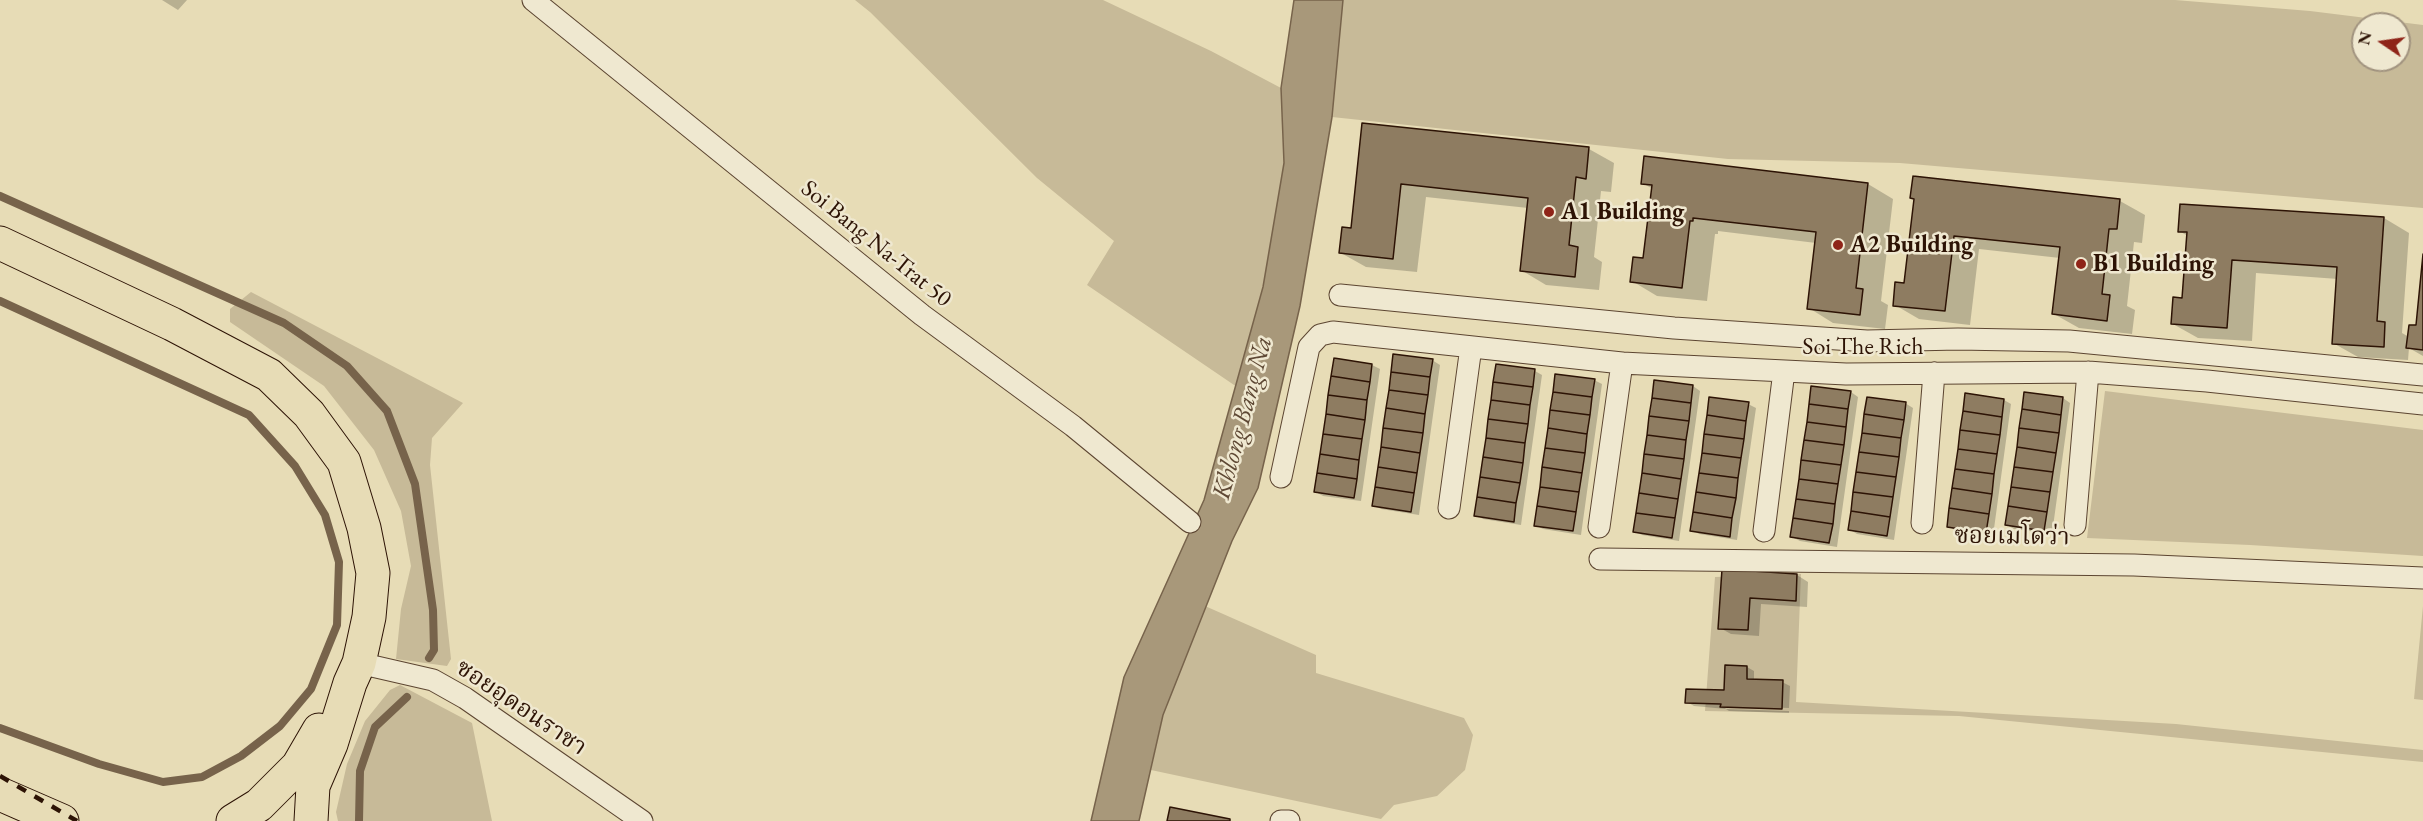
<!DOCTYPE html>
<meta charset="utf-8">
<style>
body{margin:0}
#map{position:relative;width:2423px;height:821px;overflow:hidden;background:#e7dcb6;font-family:"EB Garamond",serif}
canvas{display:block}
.north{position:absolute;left:2351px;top:12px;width:60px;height:60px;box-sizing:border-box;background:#efe8d0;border:2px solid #a1937f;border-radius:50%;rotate:283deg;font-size:16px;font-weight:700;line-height:24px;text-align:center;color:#2d1305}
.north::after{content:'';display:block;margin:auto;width:21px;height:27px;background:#8f2418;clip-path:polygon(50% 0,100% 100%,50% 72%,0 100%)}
</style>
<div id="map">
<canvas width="2423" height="821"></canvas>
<div class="north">N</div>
</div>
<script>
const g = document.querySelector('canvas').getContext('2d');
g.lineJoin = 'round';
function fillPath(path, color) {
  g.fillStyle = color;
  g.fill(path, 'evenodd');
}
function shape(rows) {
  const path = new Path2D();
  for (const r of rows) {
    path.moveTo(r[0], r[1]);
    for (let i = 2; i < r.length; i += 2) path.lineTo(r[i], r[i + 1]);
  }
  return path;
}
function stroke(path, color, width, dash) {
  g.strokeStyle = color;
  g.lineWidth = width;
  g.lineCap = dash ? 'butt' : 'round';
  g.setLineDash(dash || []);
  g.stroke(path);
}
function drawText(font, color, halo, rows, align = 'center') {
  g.font = font + ' "EB Garamond","Noto Serif Thai",serif';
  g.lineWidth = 5;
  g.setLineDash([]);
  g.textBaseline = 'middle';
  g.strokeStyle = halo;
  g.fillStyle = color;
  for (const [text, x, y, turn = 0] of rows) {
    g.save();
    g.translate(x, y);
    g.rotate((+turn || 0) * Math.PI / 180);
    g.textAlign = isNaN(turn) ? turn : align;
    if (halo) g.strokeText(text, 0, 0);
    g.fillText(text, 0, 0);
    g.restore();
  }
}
fillPath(shape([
 [855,0,1103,0,1211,51,1281,88,1284,164,1263,287,1237,387,1087,285,1114,241,1037,178,870,12],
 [1343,0,2175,0,2310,11,2423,25,2423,208,1900,163,1728,159,1332,117],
 [2363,24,2399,24,2399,60,2363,60],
 [251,292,463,403,432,438,430,465,451,659,447,666,396,659,401,609,411,566,401,511,374,450,324,386,230,322,230,309],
 [2105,391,2423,430,2423,556,2250,545,2087,538],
 [1801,574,1796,702,2176,724,2423,750,2423,762,1959,716,1705,711,1715,577],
 [1205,606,1316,655,1316,673,1464,718,1473,735,1465,770,1437,796,1394,805,1381,819,1151,770,1163,715],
 [2423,606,2423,700,2414,699],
 [400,685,472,723,492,821,338,821,336,812,347,764,365,721,390,690]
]), '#c7ba98');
const water = shape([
 [1294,0,1343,0,1332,117,1300,306,1258,488,1232,541,1163,715,1139,821,1091,821,1124,677,1204,500,1263,287,1284,163,1281,88,1294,0]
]);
fillPath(water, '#a8987a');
stroke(water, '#77634b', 1.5);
fillPath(shape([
 [162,0,187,0,178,10],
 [1363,124,1589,149,1614,163,1611,192,1601,191,1594,257,1602,262,1599,290,1546,285,1521,270,1528,208,1426,197,1417,272,1366,267,1341,253,1352,230],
 [1914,178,2120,201,2145,215,2142,243,2134,242,2127,306,2135,310,2132,334,2079,328,2054,314,2060,258,1979,249,1970,325,1919,319,1895,305,1905,284,1915,199],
 [1642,183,1868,184,1893,199,1881,301,1888,305,1885,329,1833,323,1809,308,1816,243,1718,231,1718,234,1715,234,1707,301,1657,296,1632,281,1644,260,1653,189],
 [2384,218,2409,233,2402,333,2409,337,2418,327,2423,270,2423,356,2409,348,2408,360,2358,357,2333,343,2338,279,2256,273,2252,341,2198,338,2173,324,2184,299,2188,236,2179,231],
 [1335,360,1372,365,1380,369,1361,501,1323,496,1316,492],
 [1432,360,1440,365,1419,515,1381,509,1373,505],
 [1535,371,1542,375,1521,525,1483,519,1476,515],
 [1594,380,1602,384,1581,535,1543,529,1535,525],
 [1655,382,1693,386,1700,391,1679,541,1642,535,1634,531],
 [1851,392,1858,397,1837,547,1800,541,1792,537],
 [1967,395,2004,400,2011,404,1993,536,1956,531,1948,526],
 [2063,398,2070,403,2052,534,2014,529,2007,525],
 [1905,403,1913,408,1894,540,1857,534,1849,529],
 [1748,404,1756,408,1737,540,1699,534,1692,530],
 [1724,571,1797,575,1808,582,1807,607,1761,604,1759,636,1731,634,1720,628],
 [1747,667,1754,671,1754,681,1782,682,1790,686,1789,708,1723,706,1726,709,1694,706,1687,702,1726,692],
 [1726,709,1789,711,1789,713,1729,711]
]), '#0003');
stroke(shape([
 [0,196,284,323,347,366,387,411,415,484,433,610,434,650,429,658],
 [0,301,249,415,295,466,325,515,339,562,337,625,311,689,280,726,241,756,202,777,163,782,99,764,0,728],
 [359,821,360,771,375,727,407,697]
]), '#77634b', 8);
const building = shape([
 [1362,123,1589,147,1586,179,1576,177,1569,245,1578,247,1575,277,1520,271,1528,198,1401,184,1393,259,1339,253,1342,227,1351,228,1362,123],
 [1644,156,1868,183,1856,288,1863,289,1860,315,1807,309,1816,232,1693,218,1693,221,1690,221,1682,288,1630,282,1633,257,1643,258,1652,185,1641,184,1644,156],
 [1913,176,2120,199,2117,229,2109,229,2102,294,2110,295,2107,321,2052,314,2060,247,1954,236,1945,311,1893,306,1895,282,1904,283,1914,199,1910,198,1913,176],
 [2180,204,2384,217,2377,321,2385,322,2384,347,2332,344,2337,267,2232,260,2227,328,2171,324,2173,297,2182,298,2187,232,2178,232,2180,204],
 [2423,254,2423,350,2406,348,2409,325,2416,325,2423,254],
 [1393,354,1433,359,1430,377,1391,372,1393,354],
 [1334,358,1372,364,1370,382,1331,376,1334,358],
 [1496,364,1535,369,1533,387,1493,382,1496,364],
 [1391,372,1430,377,1428,395,1389,390,1391,372],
 [1555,374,1595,379,1592,397,1553,392,1555,374],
 [1331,376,1370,382,1367,400,1328,395,1331,376],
 [1654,380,1693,385,1691,403,1652,398,1654,380],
 [1493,382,1533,387,1530,405,1491,400,1493,382],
 [1811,386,1851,391,1848,409,1809,404,1811,386],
 [1389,390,1428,395,1425,414,1386,408,1389,390],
 [1553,392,1592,397,1590,415,1550,410,1553,392],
 [2024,392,2063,397,2061,415,2022,409,2024,392],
 [1965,393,2004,399,2002,417,1963,411,1965,393],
 [1328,395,1367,400,1365,420,1326,414,1328,395],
 [1709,397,1749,402,1746,421,1707,415,1709,397],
 [1867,397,1906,402,1904,420,1864,414,1867,397],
 [1652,398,1691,403,1689,421,1649,416,1652,398],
 [1491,400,1530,405,1528,424,1488,419,1491,400],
 [1809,404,1848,409,1846,427,1807,422,1809,404],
 [1386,408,1425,414,1423,433,1383,428,1386,408],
 [2022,409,2061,415,2059,433,2019,428,2022,409],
 [1550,410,1590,415,1587,434,1548,428,1550,410],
 [1963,411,2002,417,2000,435,1960,430,1963,411],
 [1326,414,1365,420,1362,439,1323,434,1326,414],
 [1864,414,1904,420,1901,438,1862,433,1864,414],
 [1707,415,1746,421,1744,439,1704,434,1707,415],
 [1649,416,1689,421,1686,440,1647,435,1649,416],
 [1488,419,1528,424,1525,443,1486,438,1488,419],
 [1807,422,1846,427,1844,445,1804,440,1807,422],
 [1383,428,1423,433,1420,453,1381,447,1383,428],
 [1548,428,1587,434,1585,453,1545,448,1548,428],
 [2019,428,2059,433,2056,453,2017,447,2019,428],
 [1960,430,2000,435,1997,454,1958,449,1960,430],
 [1862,433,1901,438,1899,457,1859,452,1862,433],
 [1323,434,1362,439,1359,460,1320,454,1323,434],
 [1704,434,1744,439,1741,458,1702,453,1704,434],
 [1647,435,1686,440,1684,459,1644,454,1647,435],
 [1486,438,1525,443,1523,463,1483,457,1486,438],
 [1804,440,1844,445,1841,465,1801,460,1804,440],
 [1381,447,1420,453,1417,473,1378,467,1381,447],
 [2017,447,2056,453,2053,472,2014,467,2017,447],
 [1545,448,1585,453,1582,473,1542,467,1545,448],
 [1958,449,1997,454,1994,474,1955,469,1958,449],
 [1859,452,1899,457,1896,477,1856,472,1859,452],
 [1702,453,1741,458,1738,478,1699,473,1702,453],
 [1320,454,1359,460,1357,479,1317,473,1320,454],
 [1644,454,1684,459,1681,479,1642,473,1644,454],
 [1483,457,1523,463,1520,483,1480,477,1483,457],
 [1801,460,1841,465,1838,484,1799,479,1801,460],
 [1378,467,1417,473,1414,493,1375,487,1378,467],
 [1542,467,1582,473,1579,492,1540,487,1542,467],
 [2014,467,2053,472,2050,492,2011,487,2014,467],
 [1955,469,1994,474,1992,494,1952,488,1955,469],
 [1856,472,1896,477,1893,497,1853,492,1856,472],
 [1317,473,1357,479,1354,498,1314,492,1317,473],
 [1642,473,1681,479,1678,499,1639,493,1642,473],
 [1699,473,1738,478,1736,498,1696,492,1699,473],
 [1480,477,1520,483,1516,503,1477,497,1480,477],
 [1799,479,1838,484,1835,504,1796,499,1799,479],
 [1375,487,1414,493,1411,512,1372,506,1375,487],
 [1540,487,1579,492,1576,512,1537,506,1540,487],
 [2011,487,2050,492,2047,512,2008,506,2011,487],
 [1952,488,1992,494,1989,514,1949,508,1952,488],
 [1696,492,1736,498,1732,518,1693,512,1696,492],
 [1853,492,1893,497,1890,517,1851,511,1853,492],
 [1639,493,1678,499,1675,518,1636,513,1639,493],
 [1477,497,1516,503,1514,522,1474,516,1477,497],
 [1796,499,1835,504,1833,524,1793,518,1796,499],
 [1537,506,1576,512,1573,531,1534,526,1537,506],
 [2008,506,2047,512,2044,531,2005,525,2008,506],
 [1949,508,1989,514,1986,533,1947,527,1949,508],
 [1851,511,1890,517,1887,536,1848,530,1851,511],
 [1693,512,1732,518,1730,537,1690,531,1693,512],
 [1636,513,1675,518,1672,538,1633,532,1636,513],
 [1793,518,1833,524,1829,543,1790,537,1793,518],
 [1722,569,1797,574,1796,601,1750,598,1748,630,1718,629,1722,569],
 [1725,665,1747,666,1747,679,1783,680,1782,709,1720,707,1721,704,1685,703,1686,689,1724,690,1725,665],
 [1170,807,1230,819,1230,821,1167,821,1170,807]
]);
fillPath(building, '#8e7c61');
stroke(building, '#2d1305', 1.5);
const street = shape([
 [533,0,922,315,1073,426,1190,522],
 [1340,295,1674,328,1867,341,1958,339,2069,341,2423,375],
 [1281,477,1309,347,1320,335,1333,332,1622,363,1846,374,2088,372,2207,381,2423,404],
 [1449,508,1471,347],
 [1922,523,1934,373],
 [2075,525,2088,372],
 [1599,527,1622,363],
 [1764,531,1784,371],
 [1600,559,2134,565,2423,578],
 [359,663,433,680,465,698,642,821],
 [1281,821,1289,821]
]);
const primary = shape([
 [0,243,172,324,269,375,309,414,344,462,364,528,373,573,369,617,359,663,350,683,331,744,313,786,311,821],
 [0,794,62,821],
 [233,821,259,805,298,766,319,730]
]);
stroke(street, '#5c4531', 23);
stroke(primary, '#2d1305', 35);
stroke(street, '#efe8d0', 21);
stroke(primary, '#e7dcb6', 33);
stroke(shape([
 [0,776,77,821]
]), '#2d1305', 4.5, [10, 10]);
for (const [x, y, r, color] of [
 [1549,212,6,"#8f2418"],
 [1838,245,6,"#8f2418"],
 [2081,264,6,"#8f2418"]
]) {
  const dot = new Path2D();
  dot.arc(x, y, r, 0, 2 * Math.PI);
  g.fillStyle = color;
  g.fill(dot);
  stroke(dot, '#efe8d0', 2);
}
drawText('bold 24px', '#2d1305', '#efe8d0', [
 ["A1 Building",1561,212],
 ["A2 Building",1850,245],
 ["B1 Building",2093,264]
], 'left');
drawText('24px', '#2d1305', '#efe8d0', [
 ["Soi Bang Na-Trat 50",876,244,39],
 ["Soi The Rich",1863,347],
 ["ซอยเมโดว่า",2012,537,1],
 ["ซอยอุดอนราชา",521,708,34]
]);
drawText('italic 26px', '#5e4834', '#efe8d0', [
 ["Khlong Bang Na",1243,418,-75]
]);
</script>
